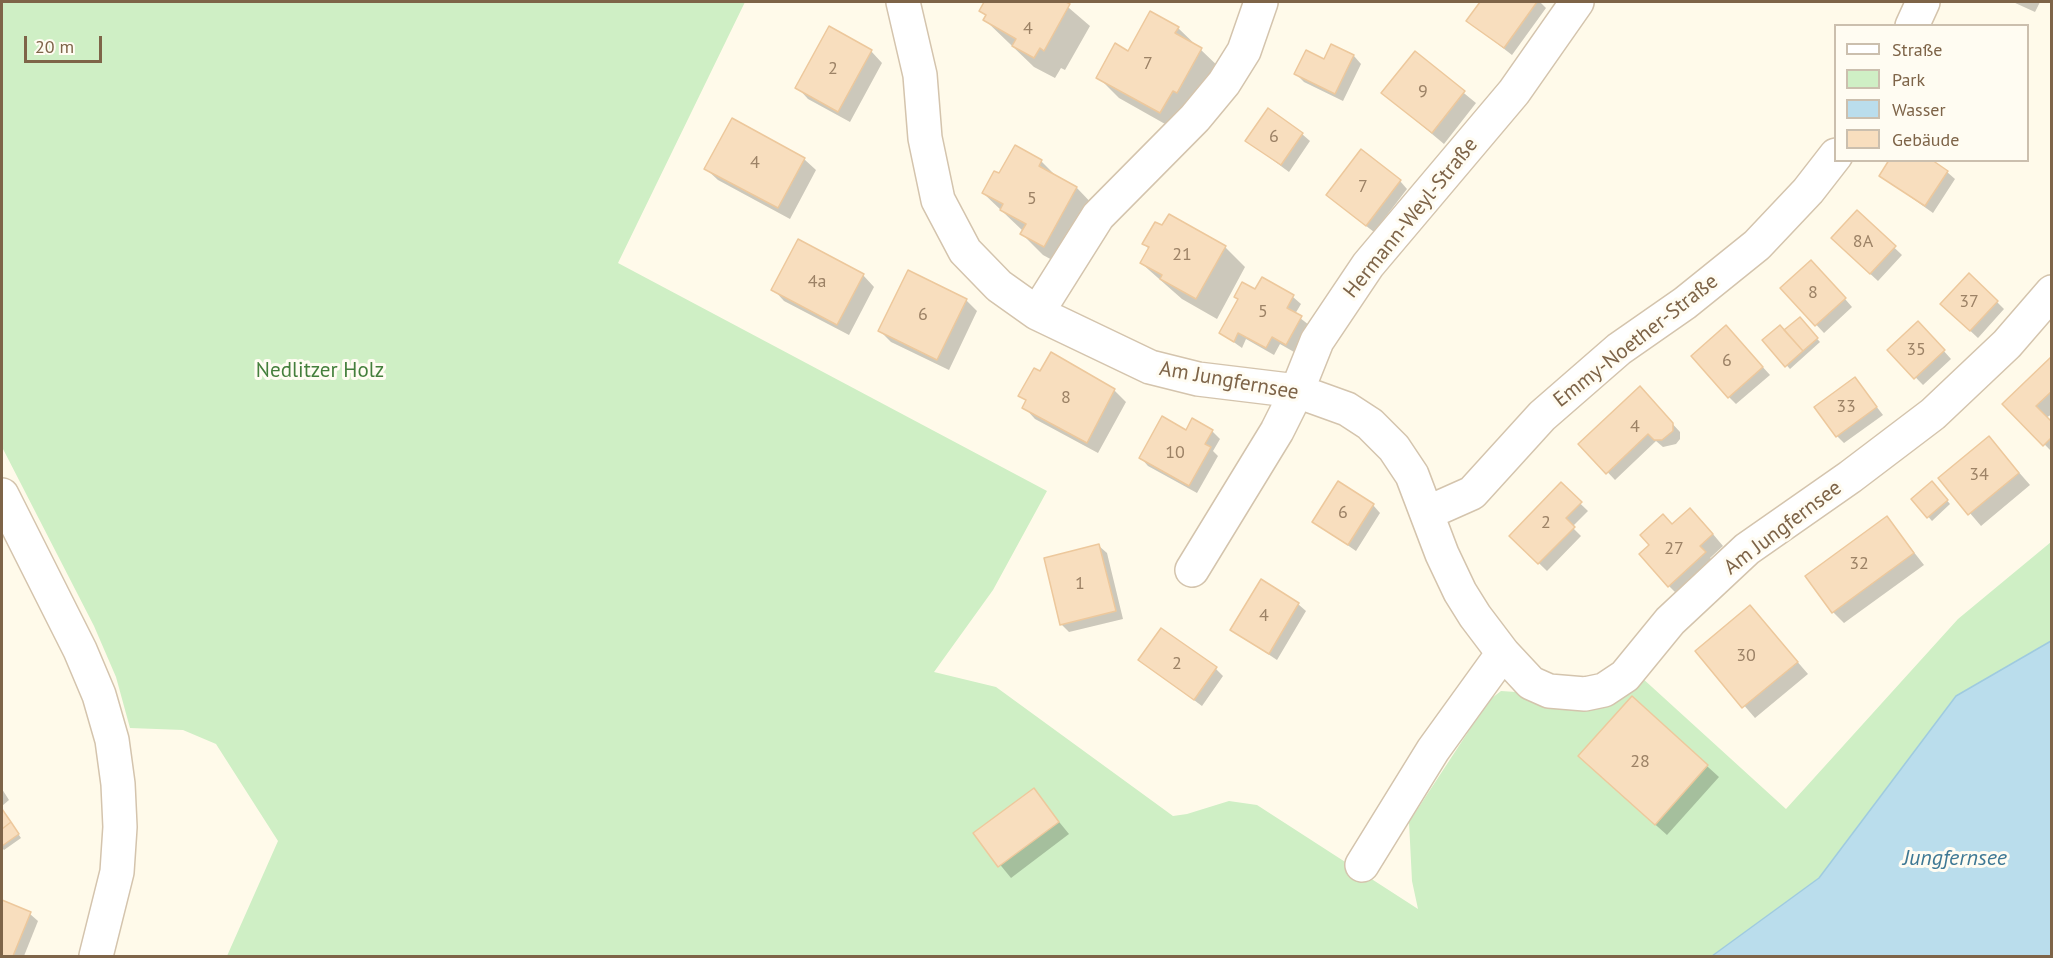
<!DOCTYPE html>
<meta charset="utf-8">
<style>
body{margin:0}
#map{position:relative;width:2053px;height:958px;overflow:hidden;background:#fffaea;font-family:"PT Sans",sans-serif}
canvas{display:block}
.frame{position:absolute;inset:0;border:3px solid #7e6448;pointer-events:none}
.legend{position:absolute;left:1834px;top:24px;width:195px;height:138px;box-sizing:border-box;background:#fffcf2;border:2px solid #cbbfae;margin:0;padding:8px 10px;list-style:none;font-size:18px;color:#7e6448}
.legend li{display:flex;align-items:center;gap:12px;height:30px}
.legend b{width:30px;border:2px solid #cbbfae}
.scale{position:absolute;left:24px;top:36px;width:78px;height:27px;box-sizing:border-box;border:3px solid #7e6448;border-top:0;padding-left:8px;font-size:18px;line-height:21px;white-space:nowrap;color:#7e6448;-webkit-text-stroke:4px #fffcf2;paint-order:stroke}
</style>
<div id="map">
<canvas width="2053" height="958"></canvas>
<div class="frame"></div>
<ul class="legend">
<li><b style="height:8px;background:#fff"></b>Straße</li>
<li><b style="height:16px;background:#cfefc5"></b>Park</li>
<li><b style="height:16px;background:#baddec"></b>Wasser</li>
<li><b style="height:16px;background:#f8debe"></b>Gebäude</li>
</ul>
<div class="scale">20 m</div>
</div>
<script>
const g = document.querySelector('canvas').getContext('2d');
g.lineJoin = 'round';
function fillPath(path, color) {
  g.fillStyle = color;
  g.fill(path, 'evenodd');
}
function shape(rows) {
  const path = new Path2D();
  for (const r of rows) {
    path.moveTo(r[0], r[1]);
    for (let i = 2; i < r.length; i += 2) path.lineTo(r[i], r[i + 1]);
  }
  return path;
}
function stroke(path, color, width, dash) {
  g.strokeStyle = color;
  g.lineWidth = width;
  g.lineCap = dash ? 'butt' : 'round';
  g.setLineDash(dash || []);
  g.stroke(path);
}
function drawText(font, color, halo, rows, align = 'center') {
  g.font = font + ' "PT Sans",sans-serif';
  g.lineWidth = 6;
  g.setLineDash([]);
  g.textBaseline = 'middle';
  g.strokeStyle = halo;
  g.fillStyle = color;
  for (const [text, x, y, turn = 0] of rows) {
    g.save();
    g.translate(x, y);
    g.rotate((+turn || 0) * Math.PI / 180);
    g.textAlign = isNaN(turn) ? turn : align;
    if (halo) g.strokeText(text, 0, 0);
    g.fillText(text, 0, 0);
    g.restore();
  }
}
fillPath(shape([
 [2,2,745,2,618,263,1047,491,993,590,934,672,996,687,1173,816,1187,814,1229,801,1257,805,1418,909,1412,881,1409,822,1470,729,1492,698,1501,691,1516,692,1540,705,1568,708,1641,677,1786,809,1958,619,2051,542,2051,641,1956,696,1819,878,1712,956,227,956,278,841,216,744,183,730,130,728,116,677,94,626,2,447]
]), '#cfefc5');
const water = shape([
 [2051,641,2051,956,1712,956,1819,878,1956,696,2051,641]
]);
fillPath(water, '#baddec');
stroke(water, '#9fcbdf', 1.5);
fillPath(shape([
 [986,2,1062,2,1090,26,1065,70,1061,68,1055,78,1034,67,985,20,987,16,981,11],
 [1482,2,1540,2,1546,8,1512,55,1468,21],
 [2013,2,2040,2,2035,12],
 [1178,28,1222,70,1181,133,1119,98,1098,77,1129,53],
 [1332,46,1354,56,1361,64,1343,101,1304,82,1296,74,1325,61],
 [871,51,882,63,850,122,808,99,797,87],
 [1415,53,1476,103,1444,144,1383,93],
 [1302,134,1310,141,1289,172,1247,141],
 [804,159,816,170,790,219,718,180,706,169],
 [1041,161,1058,178,1077,188,1097,209,1065,267,1043,255,1022,234,1023,231,983,193],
 [1947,172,1955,179,1933,213,1881,176],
 [1400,181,1407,189,1374,232,1335,202],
 [1857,212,1902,255,1878,281,1840,246],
 [1144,244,1225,247,1245,267,1217,319,1182,299,1141,263,1149,249],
 [1819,269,1852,307,1824,333,1782,288],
 [863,275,874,287,849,335,784,301,773,289],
 [1263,279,1293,297,1301,304,1295,314,1309,325,1294,352,1280,344,1274,355,1246,339,1242,348,1221,333],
 [966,300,977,311,949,370,891,342,880,331],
 [1997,302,2004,309,1978,338,1950,312],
 [1799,319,1820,342,1790,369,1764,340,1785,332],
 [1925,330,1951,359,1923,385,1889,350],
 [1733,334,1770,375,1736,404,1729,397],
 [2052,358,2052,414,2046,418,2052,424,2052,452,2005,404],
 [1855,379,1883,415,1844,443,1837,436],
 [1114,390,1126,402,1098,453,1035,419,1024,407,1027,402,1020,396],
 [1647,396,1680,432,1680,439,1676,444,1663,447,1656,441,1615,480,1581,444],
 [1212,431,1220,439,1213,451,1218,456,1197,493,1148,466,1141,458,1187,432],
 [1989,438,2030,485,1981,526,1940,478],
 [1561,485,1588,511,1572,527,1581,536,1547,571,1511,536],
 [1935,486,1950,504,1932,521,1913,499],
 [1373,505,1380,513,1356,551,1314,522],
 [1887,518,1924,565,1844,623,1833,612],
 [1702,521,1723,546,1710,558,1716,565,1680,597,1669,586,1673,526],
 [1099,546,1107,553,1123,619,1069,632,1061,624],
 [1298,604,1306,611,1277,660,1232,630],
 [1750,607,1808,674,1755,718,1697,651],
 [1140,660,1216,669,1223,676,1202,706],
 [1632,698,1719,777,1667,835,1592,768],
 [2,789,9,800,2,806],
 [1033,790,1069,834,1011,878,975,834],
 [2,810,21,838,4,850,2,848],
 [2,902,30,914,38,921,24,956,2,956]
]), '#0003');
const building = shape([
 [984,2,1066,2,1070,4,1044,51,1040,48,1034,58,1012,46,1016,39,983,20,986,15,979,11,984,2],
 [1480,2,1537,2,1504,48,1466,21,1480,2],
 [1150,11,1179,27,1175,33,1202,48,1177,93,1173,91,1160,113,1096,78,1115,43,1128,51,1150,11],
 [829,26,872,50,838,112,795,88,829,26],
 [1331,44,1354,55,1335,94,1294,74,1306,50,1324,59,1331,44],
 [1415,51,1465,91,1432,133,1381,93,1415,51],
 [1268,108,1303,133,1281,165,1245,141,1268,108],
 [732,118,805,158,778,208,704,169,732,118],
 [1015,145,1042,160,1039,166,1077,187,1044,247,1020,234,1026,224,1000,210,1003,204,982,193,994,171,999,173,1015,145],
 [1361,149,1401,180,1366,226,1326,195,1361,149],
 [1889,160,1932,160,1948,171,1925,206,1879,176,1889,160],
 [1857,210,1896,246,1870,274,1831,238,1857,210],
 [1169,214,1226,246,1196,299,1160,279,1162,275,1140,263,1149,247,1142,244,1155,222,1162,225,1169,214],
 [798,239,864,274,837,325,771,290,798,239],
 [1811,260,1846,298,1815,326,1780,288,1811,260],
 [908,270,967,299,937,360,878,331,908,270],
 [1969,273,1998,301,1970,331,1940,304,1969,273],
 [1262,277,1294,295,1287,308,1302,316,1286,345,1272,337,1266,348,1238,333,1234,342,1219,333,1238,299,1234,297,1242,282,1255,289,1262,277],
 [1800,317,1818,338,1803,351,1784,330,1800,317],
 [1918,321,1945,350,1914,379,1887,350,1918,321],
 [1726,325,1763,367,1728,398,1691,356,1726,325],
 [1780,325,1803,351,1785,367,1762,340,1780,325],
 [1051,352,1115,389,1087,443,1022,408,1026,400,1018,396,1034,368,1040,371,1051,352],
 [2052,356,2052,391,2036,406,2052,422,2052,437,2043,446,2002,404,2052,356],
 [1855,377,1877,407,1836,437,1814,407,1855,377],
 [1640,386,1673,423,1673,431,1662,440,1654,440,1648,434,1606,474,1578,444,1640,386],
 [1162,416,1186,430,1192,418,1213,430,1205,444,1211,447,1189,486,1139,458,1162,416],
 [1989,436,2019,473,1968,515,1938,478,1989,436],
 [1338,481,1374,504,1348,545,1312,522,1338,481],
 [1932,481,1948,500,1927,518,1911,499,1932,481],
 [1561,482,1582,502,1566,518,1575,527,1538,564,1509,536,1561,482],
 [1690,508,1713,534,1700,546,1706,552,1668,587,1639,554,1649,545,1640,535,1663,514,1672,524,1690,508],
 [1887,516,1914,553,1832,613,1805,576,1887,516],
 [1099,544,1116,611,1060,625,1044,558,1099,544],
 [1261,579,1299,603,1269,654,1230,630,1261,579],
 [1750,605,1798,662,1742,708,1695,651,1750,605],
 [1161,628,1217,667,1194,700,1138,660,1161,628],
 [1632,696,1708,765,1655,825,1578,756,1632,696],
 [1034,788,1059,822,998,867,973,833,1034,788],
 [2,809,11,822,2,829,2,809],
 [11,822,19,834,2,846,2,829,11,822],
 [2,900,31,912,13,956,2,956,2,900]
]);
fillPath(building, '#f8debe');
stroke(building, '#edc89c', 1.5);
const minor = shape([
 [903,2,920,75,925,138,938,200,965,251,999,286,1037,313,1150,367,1198,379,1297,391,1347,409,1370,424,1394,448,1412,475,1442,554,1460,592,1475,616,1503,653,1531,683,1549,691,1585,694,1604,690,1625,676,1670,621,1747,549,1850,477,1933,414,2007,344,2052,292],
 [1912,26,1923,2],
 [1037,313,1098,216,1195,118,1224,83,1244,51,1261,2],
 [2,495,80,650,99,695,112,740,118,784,120,827,117,872,96,956],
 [1427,513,1472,493,1542,416,1619,349,1685,303,1757,245,1808,191,1836,155],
 [1192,570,1277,431,1297,391,1317,341,1368,265,1514,92,1577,2],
 [1362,865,1433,750,1503,653]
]);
stroke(minor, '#d4c4ad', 36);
stroke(minor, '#fff', 33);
drawText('18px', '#9c8266', null, [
 ["4",1028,29],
 ["7",1148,64],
 ["2",833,69],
 ["9",1423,92],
 ["6",1274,137],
 ["4",755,163],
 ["7",1363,187],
 ["5",1032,199],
 ["8A",1863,242],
 ["21",1182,255],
 ["4a",817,282],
 ["8",1813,293],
 ["37",1969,302],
 ["5",1263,312],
 ["6",923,315],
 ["35",1916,350],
 ["6",1727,361],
 ["8",1066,398],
 ["33",1846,407],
 ["4",1635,427],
 ["10",1175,453],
 ["34",1979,475],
 ["6",1343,513],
 ["2",1546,523],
 ["27",1674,549],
 ["32",1859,564],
 ["1",1080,584],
 ["4",1264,616],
 ["30",1746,656],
 ["2",1177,664],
 ["28",1640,762]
]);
drawText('21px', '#7e6448', '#fffcf2', [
 ["Hermann-Weyl-Straße",1411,218,-51],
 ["Emmy-Noether-Straße",1636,341,-38],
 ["Am Jungfernsee",1229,381,10],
 ["Am Jungfernsee",1783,528,-37]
]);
drawText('21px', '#447f3c', '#fffcf2', [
 ["Nedlitzer Holz",320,371]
]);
drawText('italic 22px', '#3e7894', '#fffcf2', [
 ["Jungfernsee",1955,859]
]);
</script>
